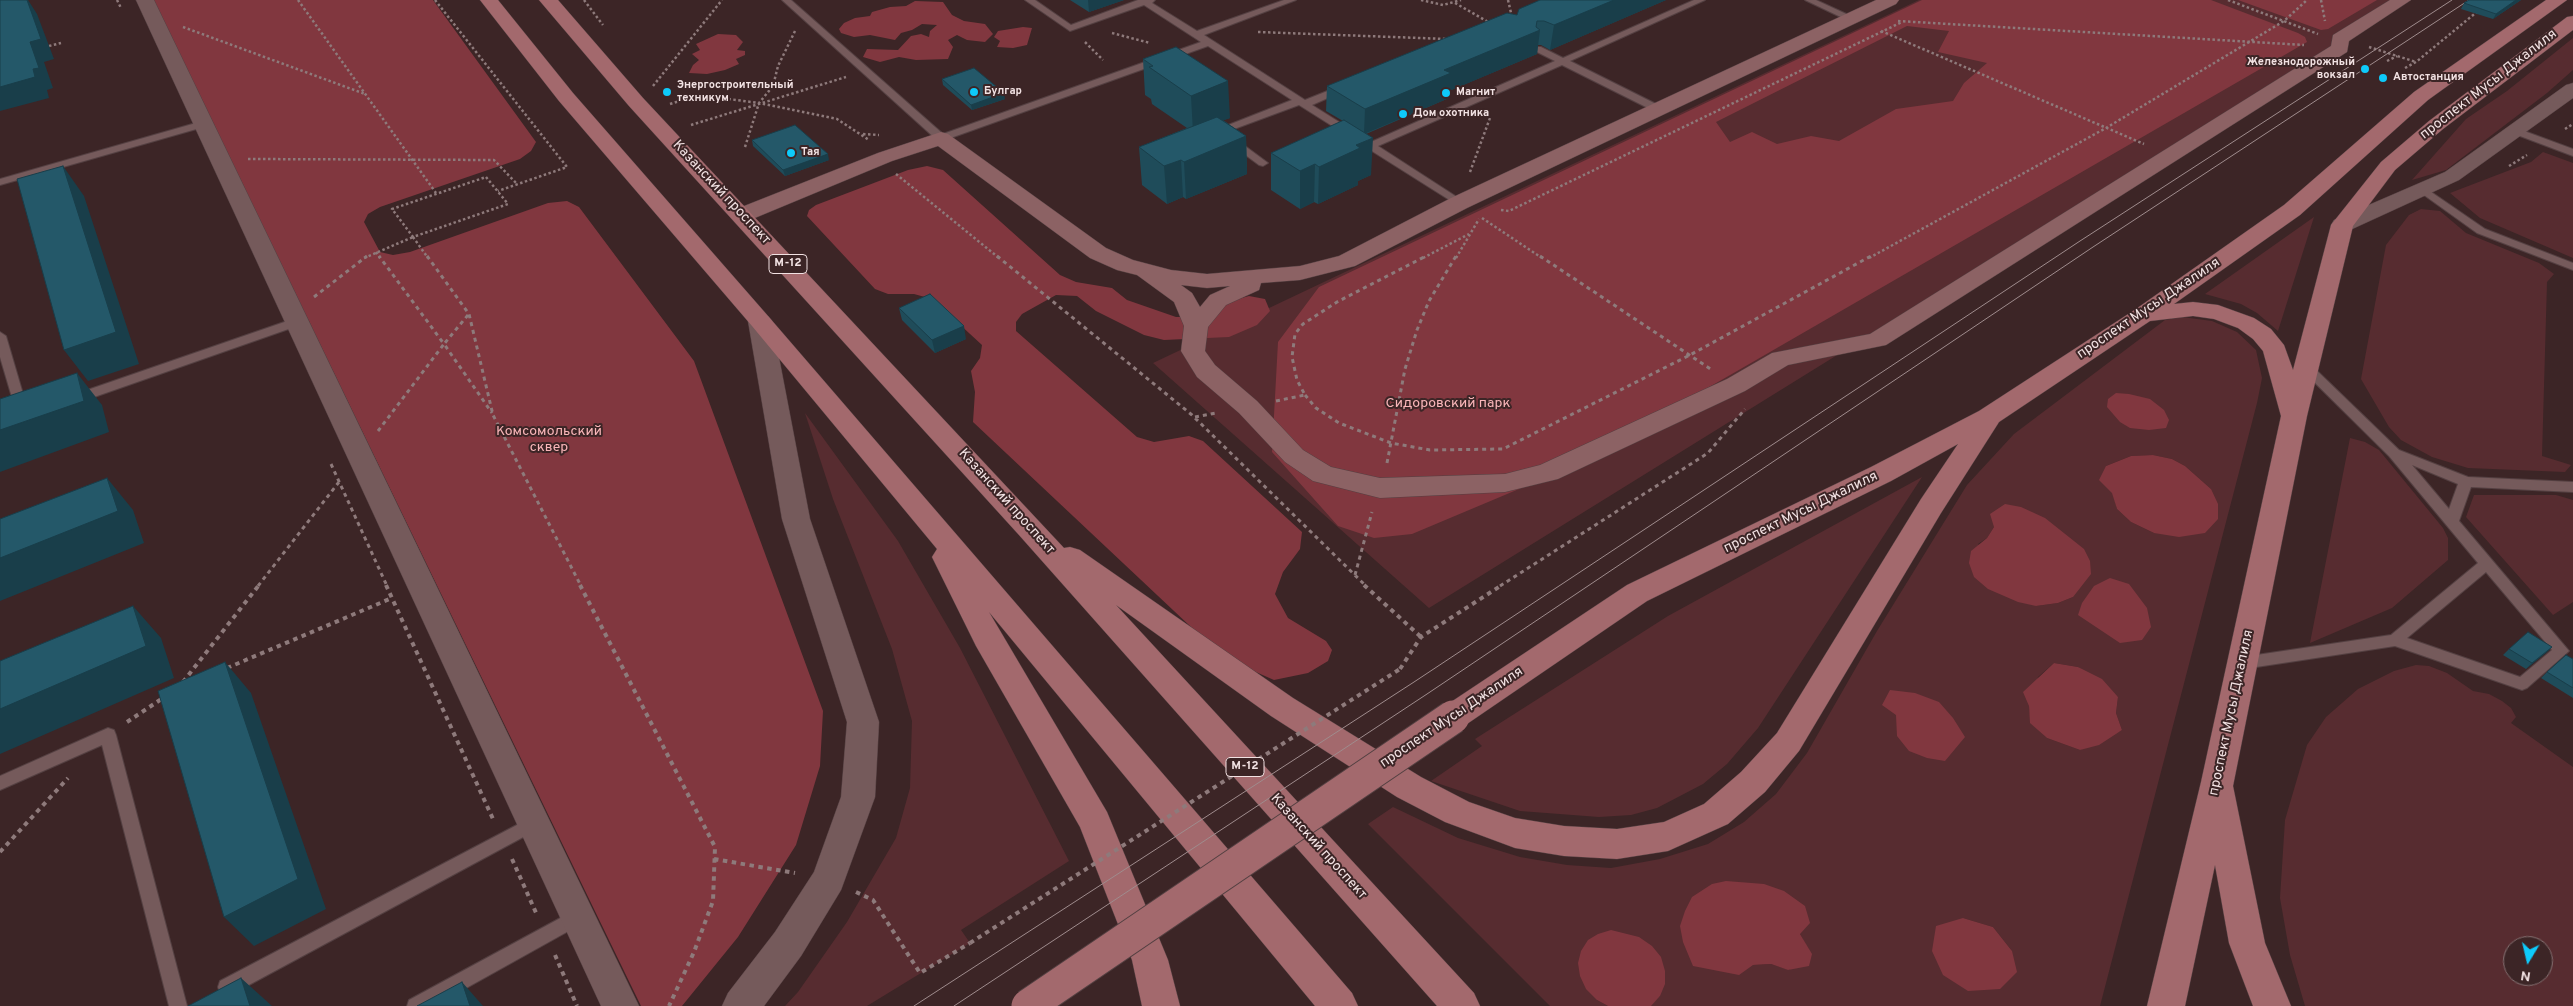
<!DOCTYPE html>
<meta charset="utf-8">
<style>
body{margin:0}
#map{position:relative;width:2573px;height:1006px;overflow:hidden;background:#3c2526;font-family:Overpass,sans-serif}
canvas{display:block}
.north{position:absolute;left:2503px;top:936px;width:50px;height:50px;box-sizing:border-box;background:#3c2526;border:1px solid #857172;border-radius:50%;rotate:189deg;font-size:14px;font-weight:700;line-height:20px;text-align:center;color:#f2e2e3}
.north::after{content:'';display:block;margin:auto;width:18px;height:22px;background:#0ecafa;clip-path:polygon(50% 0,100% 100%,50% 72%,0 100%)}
</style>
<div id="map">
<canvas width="2573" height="1006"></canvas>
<div class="north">N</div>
</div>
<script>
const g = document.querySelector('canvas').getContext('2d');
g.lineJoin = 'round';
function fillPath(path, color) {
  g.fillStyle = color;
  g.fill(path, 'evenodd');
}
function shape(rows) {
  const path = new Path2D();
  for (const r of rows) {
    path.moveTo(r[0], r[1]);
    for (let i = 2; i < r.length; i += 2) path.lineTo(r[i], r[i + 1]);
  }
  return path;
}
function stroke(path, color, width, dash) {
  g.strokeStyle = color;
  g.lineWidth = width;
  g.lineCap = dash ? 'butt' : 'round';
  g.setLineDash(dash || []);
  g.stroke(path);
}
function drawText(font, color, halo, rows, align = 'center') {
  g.font = font + ' Overpass,sans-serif';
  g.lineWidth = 4;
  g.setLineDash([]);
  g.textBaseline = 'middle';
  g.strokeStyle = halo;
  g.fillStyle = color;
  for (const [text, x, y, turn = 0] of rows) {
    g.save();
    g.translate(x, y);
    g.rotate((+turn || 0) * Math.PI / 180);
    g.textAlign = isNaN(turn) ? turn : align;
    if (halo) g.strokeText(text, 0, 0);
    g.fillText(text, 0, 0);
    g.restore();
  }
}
fillPath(shape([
 [1919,0,2410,0,1429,608,1153,363],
 [2573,38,2573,70,2547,93,2446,170,2412,180,2466,119,2507,91],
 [2543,152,2573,163,2573,258,2480,218,2450,193,2531,162],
 [2421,209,2440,211,2466,233,2539,263,2554,274,2547,282,2542,456,2571,465,2565,472,2468,468,2432,457,2401,440,2389,427,2361,379,2386,245,2409,215],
 [2314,217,2278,331,2257,313,2241,304,2205,294],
 [2182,317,2212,321,2237,332,2256,350,2262,378,2257,403,2100,1006,1650,1006,1660,996,1597,1000,1608,1006,1550,1006,1368,824,1393,807,1458,838,1520,857,1567,865,1611,868,1660,859,1708,844,1744,822,1776,794,1807,753,1877,631,1967,485,2014,434,2165,320],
 [2153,455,2172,459,2185,466,2211,489,2154,533,2131,522,2117,509,2106,466,2131,456],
 [1994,527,2073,597,2058,603,2036,606,1978,544,1987,538],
 [2054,663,2078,667,2118,697,2116,713,2122,730,2080,750,2047,738,2031,723,2029,706,2038,677],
 [1963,918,1993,927,2012,951],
 [1800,934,1811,954,1789,970,1771,964,1753,965,1738,975],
 [805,413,898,541,960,648,1069,861,961,930,970,943,867,1006,785,1006,798,992,847,922,896,838,910,788,912,721,892,649,833,499],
 [2350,438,2365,442,2379,450,2443,528,2448,538,2448,560,2392,608,2310,643],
 [1922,477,1758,728,1727,764,1703,784,1657,808,1631,815,1599,817,1520,811,1431,781,1482,746,1475,739,1668,616],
 [2474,495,2556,495,2573,500,2573,602,2553,615,2466,517],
 [2416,665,2429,666,2447,673,2473,691,2489,694,2502,701,2511,708,2516,717,2511,723,2573,767,2573,1006,2305,1006,2290,955,2280,898,2285,820,2307,745,2326,717,2358,689,2394,671],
 [2513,946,2543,946,2543,976,2513,976]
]), '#572c30');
fillPath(shape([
 [153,0,433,0,536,142,531,151,520,159,380,207,368,214,364,222,380,252,393,255,410,252,548,203,567,201,579,207,694,361,823,711,820,766,796,845,738,937,682,1006,641,1006],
 [1922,0,2211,0,2298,33,2305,37,2307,42,1569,468,1412,534,1374,538,1338,526,1272,452,1278,342,1319,287],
 [1907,26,1949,31,1938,52,1987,63,1964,83,1953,101,1896,109,1839,141,1811,136,1777,144,1752,132,1730,142,1716,122],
 [2238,0,2377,0,2328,29,2321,30],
 [915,1,943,2,952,15,964,21,985,24,993,34,985,42,967,40,957,35,948,40,953,47,948,59,916,60,899,57,880,62,863,57,867,49,898,50,911,36,921,34,929,37,930,31,937,25,922,24,912,30,901,33,895,40,870,35,854,37,841,33,839,29,844,23,855,18,870,16,872,12,890,7,906,6],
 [1023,27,1032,28,1027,45,1013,48,997,47,1000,41,994,37,998,31],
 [718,34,736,35,743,42,737,50,745,51,745,55,736,59,739,64,725,70,707,74,689,73,693,65,699,60,692,54,700,50,696,44],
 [927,166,943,170,1060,275,1076,282,1112,288,1127,300,1176,317,1199,317,1230,301,1249,296,1265,299,1270,311,1257,325,1229,337,1164,340,1144,335,1096,311,1077,296,1056,295,1022,314,1016,322,1016,331,1137,437,1154,442,1189,436,1203,441,1302,532,1300,549,1283,572,1275,594,1288,618,1326,641,1332,650,1328,661,1308,673,1274,680,1224,658,973,422,975,392,971,371,980,358,982,345,932,299,914,294,888,294,875,289,807,216,809,210,816,205,908,170],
 [2116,393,2129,394,2150,399,2164,410,2169,420,2166,428,2149,430,2130,428,2120,422,2107,407,2108,399],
 [2153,455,2172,459,2185,466,2211,489,2218,504,2218,519,2205,533,2179,537,2154,533,2131,522,2117,509,2112,493,2099,480,2106,466,2131,456],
 [2005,504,2021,507,2045,518,2084,549,2090,561,2091,574,2073,597,2058,603,2036,606,2018,602,1988,589,1974,577,1969,563,1971,551,1987,538,1994,527,1990,514],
 [2110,578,2129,584,2147,608,2151,627,2142,640,2120,643,2078,615,2082,603,2094,586],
 [2054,663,2078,667,2102,679,2118,697,2116,713,2122,730,2099,745,2080,750,2047,738,2030,723,2029,706,2023,692],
 [1890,690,1915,693,1939,702,1953,718,1965,737,1945,761,1927,758,1909,751,1897,736,1896,715,1882,705],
 [1726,881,1764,884,1784,891,1805,906,1810,923,1800,934,1812,954,1809,966,1788,970,1771,964,1753,965,1739,975,1693,966,1683,942,1680,926,1685,911,1692,897,1712,884],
 [1963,918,1993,927,2012,951,2017,972,2000,989,1968,991,1943,975,1932,951,1936,926],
 [1611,930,1639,937,1652,946,1661,957,1665,971,1665,984,1660,996,1651,1006,1608,1006,1597,1000,1586,989,1580,976,1578,963,1581,951,1588,940,1598,934]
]), '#81373f');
const lane = shape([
 [782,0,791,0,943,134,1201,42,1144,5,1070,31,1025,0,1035,0,1071,25,1138,0,1155,0,1152,3,1197,31,1284,0,1296,0,1204,35,1305,100,1340,86,1346,86,1346,90,1312,105,1371,142,1555,61,1535,51,1535,47,1541,47,1563,58,1694,0,1705,0,1570,61,1662,107,1662,111,1654,111,1562,65,1378,146,1463,201,1463,205,1459,206,1299,105,1226,132,1268,163,1263,166,1259,165,1213,131,1292,100,1208,46,945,140,937,140,782,0],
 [1805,0,1816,0,1855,18,1847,20,1805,0],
 [203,121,207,122,207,126,0,185,0,179,203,121],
 [2516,128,2573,149,2573,156,2512,133,2511,131,2516,128],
 [2421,185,2485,229,2573,263,2573,270,2477,233,2417,190,2416,188,2421,185],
 [296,318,300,319,302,322,300,325,80,402,75,403,69,399,70,396,296,318],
 [0,332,6,336,28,411,27,414,17,414,16,411,0,357,0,332],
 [2307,364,2311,365,2399,450,2468,477,2573,482,2573,492,2471,487,2459,521,2569,651,2527,688,2522,690,2395,646,2243,669,2238,667,2235,663,2238,659,2243,657,2391,635,2478,563,2389,456,2303,371,2301,368,2303,365,2307,364],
 [2412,465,2458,484,2449,509,2412,465],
 [2486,572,2552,650,2520,677,2407,638,2486,572],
 [108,728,114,730,116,735,187,1006,169,1006,102,745,0,790,0,776,108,728],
 [534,816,540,818,542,823,540,828,234,993,227,996,220,993,218,987,220,981,534,816],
 [577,909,583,911,586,917,583,923,434,1006,407,1006,409,1000,577,909]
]);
const street = shape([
 [136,0,154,0,639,1006,601,1006,136,0],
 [2573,83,2573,98,2459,180,2350,230,2342,232,2334,230,2331,225,2334,220,2445,172,2566,85,2573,83],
 [760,314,768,316,772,321,810,519,879,722,875,797,841,890,801,956,764,1006,722,1006,728,993,775,932,814,872,841,797,847,722,782,519,748,321,752,316,760,314]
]);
const secondary = shape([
 [1876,0,1899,0,1896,4,1467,208,1355,266,1300,280,1261,283,1259,290,1226,305,1208,327,1205,351,1215,365,1257,401,1303,450,1331,467,1380,478,1505,474,1540,465,1727,379,1772,353,1870,334,2331,46,2333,35,2390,0,2411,0,2349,41,2347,52,1886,345,1788,365,1745,391,1558,479,1505,492,1380,498,1313,481,1285,462,1239,413,1197,377,1181,351,1184,326,1174,302,1137,275,1117,270,1090,258,938,146,892,161,750,220,742,222,734,220,731,215,734,210,878,153,941,132,948,134,1106,248,1133,260,1171,270,1207,274,1300,266,1339,256,1451,198,1876,0],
 [1181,285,1207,288,1230,286,1210,295,1200,307,1192,293,1181,285]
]);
const primary = shape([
 [480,0,498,0,573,93,768,316,1352,993,1358,1006,1315,1006,989,612,1107,812,1168,960,1180,1006,1142,1006,1132,960,1080,827,976,646,932,557,937,549,752,326,559,101,480,0],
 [539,0,558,0,643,98,1064,548,1070,547,1080,550,1293,698,1421,777,1469,802,1515,818,1564,826,1617,829,1664,822,1704,804,1741,772,1777,733,1921,499,1958,444,1891,481,1647,601,1464,726,1453,730,1442,726,1437,717,1442,708,1627,585,1871,467,1979,411,2136,309,2284,205,2414,92,2546,0,2567,0,2428,100,2300,215,2174,304,2193,302,2218,305,2254,318,2271,329,2284,345,2293,370,2331,225,2381,162,2429,121,2567,17,2573,16,2573,30,2443,129,2395,170,2353,226,2307,416,2233,786,2265,943,2291,1006,2253,1006,2229,943,2215,865,2185,1006,2147,1006,2201,782,2281,416,2263,351,2253,339,2238,328,2214,319,2193,316,2150,321,1999,422,1941,513,1799,751,1765,792,1728,824,1668,851,1617,859,1564,856,1515,848,1445,822,1397,797,1271,716,1116,605,1474,993,1480,1006,1437,1006,1019,535,629,106,539,0]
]);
stroke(lane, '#544042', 2);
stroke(street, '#544042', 1);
stroke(secondary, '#544042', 1);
stroke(primary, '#544042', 1);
stroke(shape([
 [117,0,121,8],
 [298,0,436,193],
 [435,0,567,167,498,191],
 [584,0,603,25],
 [1421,0,1443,5,1461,0],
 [1508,0,1512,17],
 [2228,0,2318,34],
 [2321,0,2325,21],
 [1455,3,1490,23],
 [1898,21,2304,45],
 [183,27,365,94],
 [1881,31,2144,144],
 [1258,32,1447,39],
 [1112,33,1150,43],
 [1085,42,1103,60],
 [49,46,61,43],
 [2369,47,2416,62],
 [2387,61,2397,56],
 [2405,68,2416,62,2478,11],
 [653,86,722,0],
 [670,104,698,95,759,103,773,86,778,66,795,31],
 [691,125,846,77],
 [2565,129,2573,124],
 [863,134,879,135],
 [745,147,759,103,837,119,869,140],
 [248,159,494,160,517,184],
 [2509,166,2527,155],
 [1470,172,1490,118,1486,116],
 [896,174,999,258],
 [486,177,508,204,413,237,392,209,486,177],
 [1501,210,1509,211,1902,22],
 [1482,218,1542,258],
 [413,237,428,258],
 [376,252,380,258],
 [364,258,413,237],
 [1423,258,1469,234],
 [1456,258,1479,219],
 [1869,258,2106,128,2284,21,2307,0]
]), '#8e7a7b', 2.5, [2.5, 2.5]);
stroke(shape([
 [427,256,469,314,493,415,581,586],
 [997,256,1192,415,1366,586],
 [1540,256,1712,370],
 [314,297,367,256],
 [468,315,444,344,492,413],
 [1305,395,1316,408,1339,423,1391,443,1430,450,1503,449,1690,355,1871,256],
 [1276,401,1305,395,1297,380,1292,357,1295,334,1303,324,1337,302,1426,256],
 [1195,417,1216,413],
 [378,431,444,344,379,256],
 [1387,463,1405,369,1417,330,1429,301,1456,256],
 [331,464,387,586],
 [1355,575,1372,512],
 [258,586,339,482],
 [1500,586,1708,453,1745,409]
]), '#8e7a7b', 3, [4, 4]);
stroke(shape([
 [386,585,493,819],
 [580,585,715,847,713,901,694,952,669,1006],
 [1364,585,1421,637],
 [227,668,392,598],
 [1400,669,1421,637,1502,585],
 [183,682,259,585],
 [127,722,163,698],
 [0,852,68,778],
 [512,859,537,915],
 [714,859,795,873],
 [856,892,873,900,920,973,970,943],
 [555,955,577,1006]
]), '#8e7a7b', 4, [4.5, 4.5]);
fillPath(lane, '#755a5b');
fillPath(street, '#755a5b');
fillPath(secondary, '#8c6264');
fillPath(primary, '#a3696d');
stroke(shape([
 [914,1006,1414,682,2080,241,2452,0],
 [954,1006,1427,694,2093,247,2469,0]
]), '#9f8c8d', 1);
const primaryBridge = shape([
 [1028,1006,1453,717]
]);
stroke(primaryBridge, '#544042', 35, []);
stroke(shape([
 [970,943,1400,669]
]), '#8e7a7b', 4, [4.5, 4.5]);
stroke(primaryBridge, '#a3696d', 33);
fillPath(shape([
 [1070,0,1124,0,1089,12],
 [1540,0,1666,0,1550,50,1541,45,1538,45,1537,54,1449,91,1449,98,1366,134,1371,175,1358,181,1358,185,1318,204,1314,202,1300,209,1271,190,1271,153,1343,121,1326,111,1327,86,1517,15],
 [2469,0,2521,0,2493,19,2461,9,2464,3],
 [1143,59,1230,118,1223,120,1246,136,1247,174,1186,199,1183,197,1167,204,1142,185,1139,147,1187,128,1152,104,1151,99,1145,95],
 [942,79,1005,99,972,110,943,85],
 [752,140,829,160,785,176,753,146],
 [899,308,966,339,935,353,902,320],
 [2552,647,2526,669,2503,655,2509,649],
 [2573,659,2573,698,2541,678,2547,672]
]), '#1f4c5a');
fillPath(shape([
 [27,0,28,0,37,14,54,59,44,62,53,88,47,90,49,98,0,111,0,87,33,69],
 [1088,0,1124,0,1089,12],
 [1614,0,1666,0,1550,50,1554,25],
 [2516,0,2521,0,2493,19,2496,14],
 [1540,30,1537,54,1449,91,1449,98,1364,134,1365,109,1444,70],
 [1228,81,1230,118,1193,132,1191,96],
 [1004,93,1005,99,972,110,971,105],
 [1246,136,1247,174,1186,199,1184,162],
 [1373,138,1371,175,1358,181,1358,185,1318,204,1319,167,1356,145],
 [828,154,829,160,785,176,783,170],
 [1181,160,1183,197,1167,204,1164,166],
 [1315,164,1314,202,1300,209,1300,171],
 [63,166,84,196,139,364,88,381,64,350],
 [964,326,966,339,935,353,932,340],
 [77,373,102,405,109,432,0,472,0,430],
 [107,478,133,510,144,543,0,601,0,558],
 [133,606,161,638,174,678,0,754,0,709],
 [2552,647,2546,653,2526,669,2532,663],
 [225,662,251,693,326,909,254,946,224,917],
 [241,978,272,1006,250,1006],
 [462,982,483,1006,470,1006]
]), '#193e4a');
const building = shape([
 [0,0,27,0,41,39,30,42,39,68,33,69,35,77,0,87,0,0],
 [1540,0,1614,0,1554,25,1544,21,1537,21,1536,27,1540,30,1444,70,1451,73,1365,109,1327,86,1507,13,1517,15,1519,9,1540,0],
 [2469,0,2516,0,2496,14,2464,3,2469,0],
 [1176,47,1228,81,1191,96,1149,67,1153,66,1143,59,1176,47],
 [974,68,1004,93,971,105,942,79,974,68],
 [1217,117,1246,136,1184,162,1181,160,1164,166,1139,147,1217,117],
 [1344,120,1373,138,1356,145,1360,148,1319,167,1315,164,1300,171,1271,153,1344,120],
 [795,125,828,154,783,170,752,140,795,125],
 [63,166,116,332,64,350,17,179,63,166],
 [930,294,964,326,932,340,899,308,930,294],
 [77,373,84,401,0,430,0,399,77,373],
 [107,478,118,511,0,558,0,519,107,478],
 [133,606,146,646,0,709,0,661,133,606],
 [2528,632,2552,647,2532,663,2509,649,2528,632],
 [2566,655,2573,659,2573,688,2547,672,2566,655],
 [225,662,298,879,224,917,158,691,225,662],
 [241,978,250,1006,188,1006,241,978],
 [462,982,470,1006,417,1006,462,982]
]);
fillPath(building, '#245869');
stroke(building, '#193e4a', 1);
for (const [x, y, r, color] of [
 [2365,69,5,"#0ecafa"],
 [2383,78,5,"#0ecafa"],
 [667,92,5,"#0ecafa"],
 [974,92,5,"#0ecafa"],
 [1446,93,5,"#0ecafa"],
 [1403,114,5,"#0ecafa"],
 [791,153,5,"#0ecafa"]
]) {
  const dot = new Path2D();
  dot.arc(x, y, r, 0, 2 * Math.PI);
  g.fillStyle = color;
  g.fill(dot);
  stroke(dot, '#3c2526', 2);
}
drawText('bold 11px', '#f2e2e3', '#3c2526', [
 ["Железнодорожный",2355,63,"right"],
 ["вокзал",2355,76,"right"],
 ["Автостанция",2393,78],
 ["Энергостроительный",677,86],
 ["техникум",677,99],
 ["Булгар",984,92],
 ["Магнит",1456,93],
 ["Дом охотника",1413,114],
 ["Тая",801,153]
], 'left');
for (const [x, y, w] of [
 [788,264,38],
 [1245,767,38]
]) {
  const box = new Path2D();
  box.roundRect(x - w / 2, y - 9.5, w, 19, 4);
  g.fillStyle = '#3c2526';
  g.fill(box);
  stroke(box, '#f2e2e3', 1);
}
drawText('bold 12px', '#f2e2e3', null, [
 ["М-12",788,264],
 ["М-12",1245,767]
]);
drawText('14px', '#f2e2e3', '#3c2526', [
 ["проспект Мусы Джалиля",2489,85,-38],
 ["Казанский проспект",721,193,47],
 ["проспект Мусы Джалиля",2149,309,-34],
 ["Казанский проспект",1006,502,48],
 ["проспект Мусы Джалиля",1801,513,-26],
 ["проспект Мусы Джалиля",2232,713,-78],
 ["проспект Мусы Джалиля",1452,718,-34],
 ["Казанский проспект",1318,847,48]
]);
drawText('14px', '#fab6b9', '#3c2526', [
 ["Сидоровский парк",1448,404],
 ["Комсомольский",549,432],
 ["сквер",549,448]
]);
</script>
